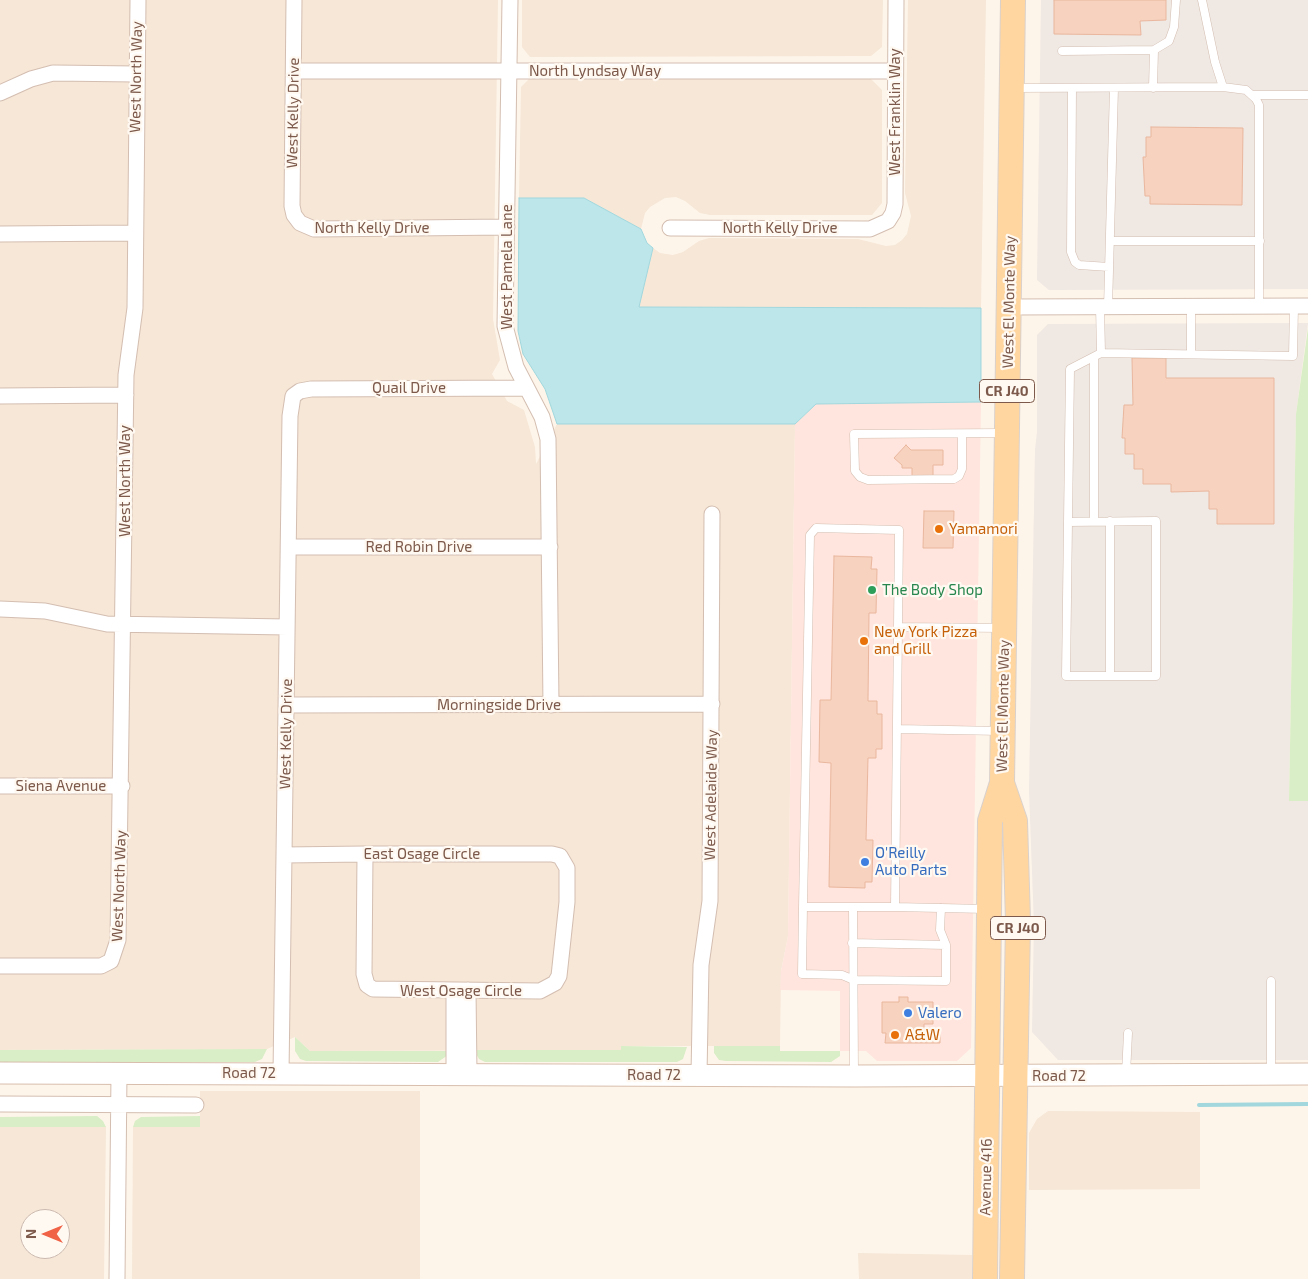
<!DOCTYPE html>
<style>
body{margin:0}
#map{position:relative;width:1308px;height:1279px;overflow:hidden;background:#fef5ea;font-family:"Exo 2",sans-serif}
canvas{display:block}
.north{position:absolute;left:20px;top:1209px;width:50px;height:50px;box-sizing:border-box;background:#fff9f2;border:1px solid #cbb9af;border-radius:50%;rotate:270deg;font-size:14px;font-weight:700;line-height:20px;text-align:center;color:#7c594a}
.north::after{content:'';display:block;margin:auto;width:18px;height:22px;background:#f06347;clip-path:polygon(50% 0,100% 100%,50% 72%,0 100%)}
</style>
<div id="map">
<canvas width="1308" height="1279"></canvas>
<div class="north">N</div>
</div>
<script>
const g = document.querySelector('canvas').getContext('2d');
g.lineJoin = 'round';
function fillPath(path, color) {
  g.fillStyle = color;
  g.fill(path, 'evenodd');
}
function shape(rows) {
  const path = new Path2D();
  for (const r of rows) {
    path.moveTo(r[0], r[1]);
    for (let i = 2; i < r.length; i += 2) path.lineTo(r[i], r[i + 1]);
  }
  return path;
}
function stroke(path, color, width, dash) {
  g.strokeStyle = color;
  g.lineWidth = width;
  g.lineCap = dash ? 'butt' : 'round';
  g.setLineDash(dash || []);
  g.stroke(path);
}
function drawText(font, color, halo, rows, align = 'center') {
  g.font = font + ' "Exo 2",sans-serif';
  g.lineWidth = 4.5;
  g.setLineDash([]);
  g.textBaseline = 'middle';
  g.strokeStyle = halo;
  g.fillStyle = color;
  for (const [text, x, y, turn = 0] of rows) {
    g.save();
    g.translate(x, y);
    g.rotate((+turn || 0) * Math.PI / 180);
    g.textAlign = isNaN(turn) ? turn : align;
    if (halo) g.strokeText(text, 0, 0);
    g.fillText(text, 0, 0);
    g.restore();
  }
}
fillPath(shape([
 [0,0,498,0,493,319,500,360,492,374,507,401,524,410,535,447,536,464,557,424,795,424,788,936,781,971,780,1046,621,1046,621,1050,310,1051,295,1037,267,1049,0,1050],
 [522,0,883,0,882,47,871,56,530,57,522,47],
 [908,0,986,0,981,308,638,307,653,248,660,253,673,255,683,252,699,241,709,238,858,239,886,246,895,245,902,240,907,234,911,216,905,193],
 [529,79,871,79,882,90,882,203,872,215,710,215,700,213,685,201,676,197,665,198,650,207,645,213,641,229,584,198,519,198,521,87],
 [200,1091,420,1091,420,1279,132,1279,133,1127,200,1127],
 [1048,1111,1200,1112,1200,1189,1029,1190,1029,1133,1037,1119],
 [0,1127,106,1127,104,1279,0,1279],
 [30,1219,60,1219,60,1249,30,1249],
 [858,1253,972,1255,972,1279,859,1279]
]), '#f6e7d7');
fillPath(shape([
 [981,402,971,1048,957,1061,877,1061,866,1051,840,1051,840,991,780,990,781,971,788,936,795,424,816,404]
]), '#ffe5dd');
fillPath(shape([
 [1041,0,1308,0,1308,289,1049,290,1037,280],
 [1308,323,1296,414,1289,801,1308,801,1308,1060,1058,1060,1032,1032,1034,925,1029,791,1035,450,1037,432,1037,335,1048,324]
]), '#efe8e3');
fillPath(shape([
 [1308,328,1308,801,1289,801,1296,414],
 [295,1037,310,1051,449,1051,448,1055,438,1062,306,1061,300,1059,295,1051],
 [621,1046,687,1047,683,1059,677,1062,485,1062,479,1059,474,1050,621,1050],
 [714,1046,780,1046,780,1051,840,1051,840,1056,831,1062,726,1061,719,1060,714,1053],
 [267,1049,262,1059,255,1062,0,1062,0,1050],
 [97,1116,103,1121,106,1127,0,1127,0,1117],
 [200,1116,200,1127,133,1127,135,1121,141,1117]
]), '#d9eec6');
const water = shape([
 [519,198,584,198,641,229,647,243,653,248,639,307,981,308,981,402,816,404,795,424,557,424,545,389,523,354,518,331,519,198]
]);
fillPath(water, '#bce6ea');
stroke(water, '#a1d7dd', 1);
stroke(shape([
 [1199,1105,1308,1104]
]), '#a1d7dd', 4);
const building = shape([
 [1054,0,1166,0,1166,20,1140,21,1141,35,1054,34,1054,0],
 [1151,127,1243,128,1242,205,1150,204,1150,196,1145,196,1143,157,1146,157,1146,137,1151,137,1151,127],
 [1132,358,1166,358,1166,378,1274,378,1274,524,1217,524,1217,509,1209,509,1209,491,1171,492,1171,484,1143,484,1143,469,1134,469,1134,454,1125,454,1125,438,1122,438,1124,405,1133,405,1132,358],
 [906,445,911,450,943,450,943,465,933,465,933,482,912,482,912,468,902,468,902,465,894,458,906,445],
 [924,511,954,511,953,548,923,548,924,511],
 [834,556,872,557,871,569,877,569,876,613,869,613,868,701,877,701,877,714,882,714,882,749,876,749,876,758,868,758,866,840,873,840,872,882,865,882,865,888,829,887,831,763,819,762,820,700,831,700,834,556],
 [899,997,908,997,908,1002,933,1002,933,1024,924,1024,924,1033,940,1033,940,1043,885,1043,886,1033,882,1033,882,1002,899,1002,899,997]
]);
fillPath(building, '#f6d2bf');
stroke(building, '#eab79e', 1);
const lane = shape([
 [1202,0,1215,62,1223,87,1246,90,1256,99,1259,105,1259,306],
 [1154,50,1169,41,1174,27,1176,0],
 [1062,51,1154,50,1153,88],
 [1015,88,1223,87],
 [1072,88,1071,252,1075,262,1079,265,1109,267],
 [1252,95,1308,95],
 [1111,241,1260,241],
 [1100,307,1101,353,1293,356,1294,307],
 [1108,307,1114,88],
 [1191,307,1191,353],
 [962,434,962,469,959,476,954,479,868,480,860,477,855,471,854,434,1003,433],
 [1094,521,1094,357],
 [1068,522,1156,521,1156,676,1066,676,1068,522,1070,369,1101,353],
 [898,627,899,530,816,528,810,535,803,907,895,907,898,627,1002,628],
 [1110,676,1110,521],
 [897,729,1000,731],
 [803,907,802,974,842,975,854,980,946,981,946,945,940,930,941,908],
 [853,907,854,1074],
 [895,907,986,909],
 [852,943,946,945],
 [1271,981,1271,1072],
 [1126,1074,1128,1033]
]);
const street = shape([
 [294,0,292,206,294,215,300,223,314,229,507,227],
 [510,0,505,326,516,367,542,417,548,439,551,705],
 [295,71,895,71],
 [0,93,31,79,53,73,136,74],
 [670,228,870,229,888,221,893,213,895,204,896,0],
 [0,234,135,233],
 [1009,307,1308,306],
 [0,396,126,395],
 [289,547,550,547],
 [0,609,45,611,107,624,287,627],
 [286,705,712,704],
 [0,786,122,786],
 [284,855,365,854,552,854,560,856,567,868,567,902,559,976,555,983,540,991,373,989,367,985,364,974,365,854],
 [0,966,101,966,111,961,118,940,126,375,135,308,138,0],
 [454,990,454,1074],
 [468,990,469,1073],
 [281,1073,290,416,293,396,300,391,311,389,527,388],
 [699,1075,701,965,710,901,712,514],
 [0,1104,196,1105],
 [117,1279,119,1073]
]);
const secondary = shape([
 [0,1073,854,1076,1308,1074]
]);
const primary = shape([
 [1002,783,1015,821,1018,921,1012,1279],
 [985,1279,990,821,1002,783,1013,0]
]);
stroke(lane, '#d4beb1', 9);
stroke(street, '#d4beb1', 17);
stroke(secondary, '#d8bead', 23);
stroke(primary, '#dad1cc', 26);
stroke(lane, '#fff', 8);
stroke(street, '#fff', 15);
stroke(secondary, '#fff', 21);
stroke(primary, '#ffd6a0', 24);
for (const [x, y, r, color] of [
 [939,529,5,"#e8710a"],
 [872,590,5,"#2e9e5b"],
 [864,641,5,"#e8710a"],
 [865,862,5,"#3f7fe0"],
 [908,1013,5,"#3f7fe0"],
 [895,1035,5,"#e8710a"]
]) {
  const dot = new Path2D();
  dot.arc(x, y, r, 0, 2 * Math.PI);
  g.fillStyle = color;
  g.fill(dot);
  stroke(dot, '#fff9f2', 2);
}
for (const [x, y, w] of [
 [1007,391,55],
 [1018,928,55]
]) {
  const box = new Path2D();
  box.roundRect(x - w / 2, y - 11.5, w, 23, 4);
  g.fillStyle = '#fff9f2';
  g.fill(box);
  stroke(box, '#7c594a', 1);
}
drawText('bold 14px', '#7c594a', null, [
 ["CR J40",1007,391],
 ["CR J40",1018,928]
]);
drawText('15px', '#7c594a', '#fff9f2', [
 ["North Lyndsay Way",595,71],
 ["West North Way",136,77,-89],
 ["West Franklin Way",895,112,-90],
 ["West Kelly Drive",293,113,-89],
 ["North Kelly Drive",372,228],
 ["North Kelly Drive",780,228],
 ["West Pamela Lane",507,267,-90],
 ["West El Monte Way",1009,302,-89],
 ["Quail Drive",409,388],
 ["West North Way",125,481,-90],
 ["Red Robin Drive",419,547],
 ["Morningside Drive",499,705],
 ["West El Monte Way",1003,706,-89],
 ["West Kelly Drive",286,734,-89],
 ["Siena Avenue",61,786],
 ["West Adelaide Way",711,795,-89],
 ["East Osage Circle",422,854],
 ["West North Way",119,886,-88],
 ["West Osage Circle",461,991],
 ["Road 72",249,1073],
 ["Road 72",654,1075],
 ["Road 72",1059,1076],
 ["Avenue 416",986,1177,-89]
]);
drawText('15px', '#c56008', '#fff9f2', [
 ["Yamamori",949,529],
 ["New York Pizza",874,632],
 ["and Grill",874,649],
 ["A&W",905,1035]
], 'left');
drawText('15px', '#27864d', '#fff9f2', [
 ["The Body Shop",882,590]
], 'left');
drawText('15px', '#366cbe', '#fff9f2', [
 ["O'Reilly",875,853],
 ["Auto Parts",875,870],
 ["Valero",918,1013]
], 'left');
</script>
